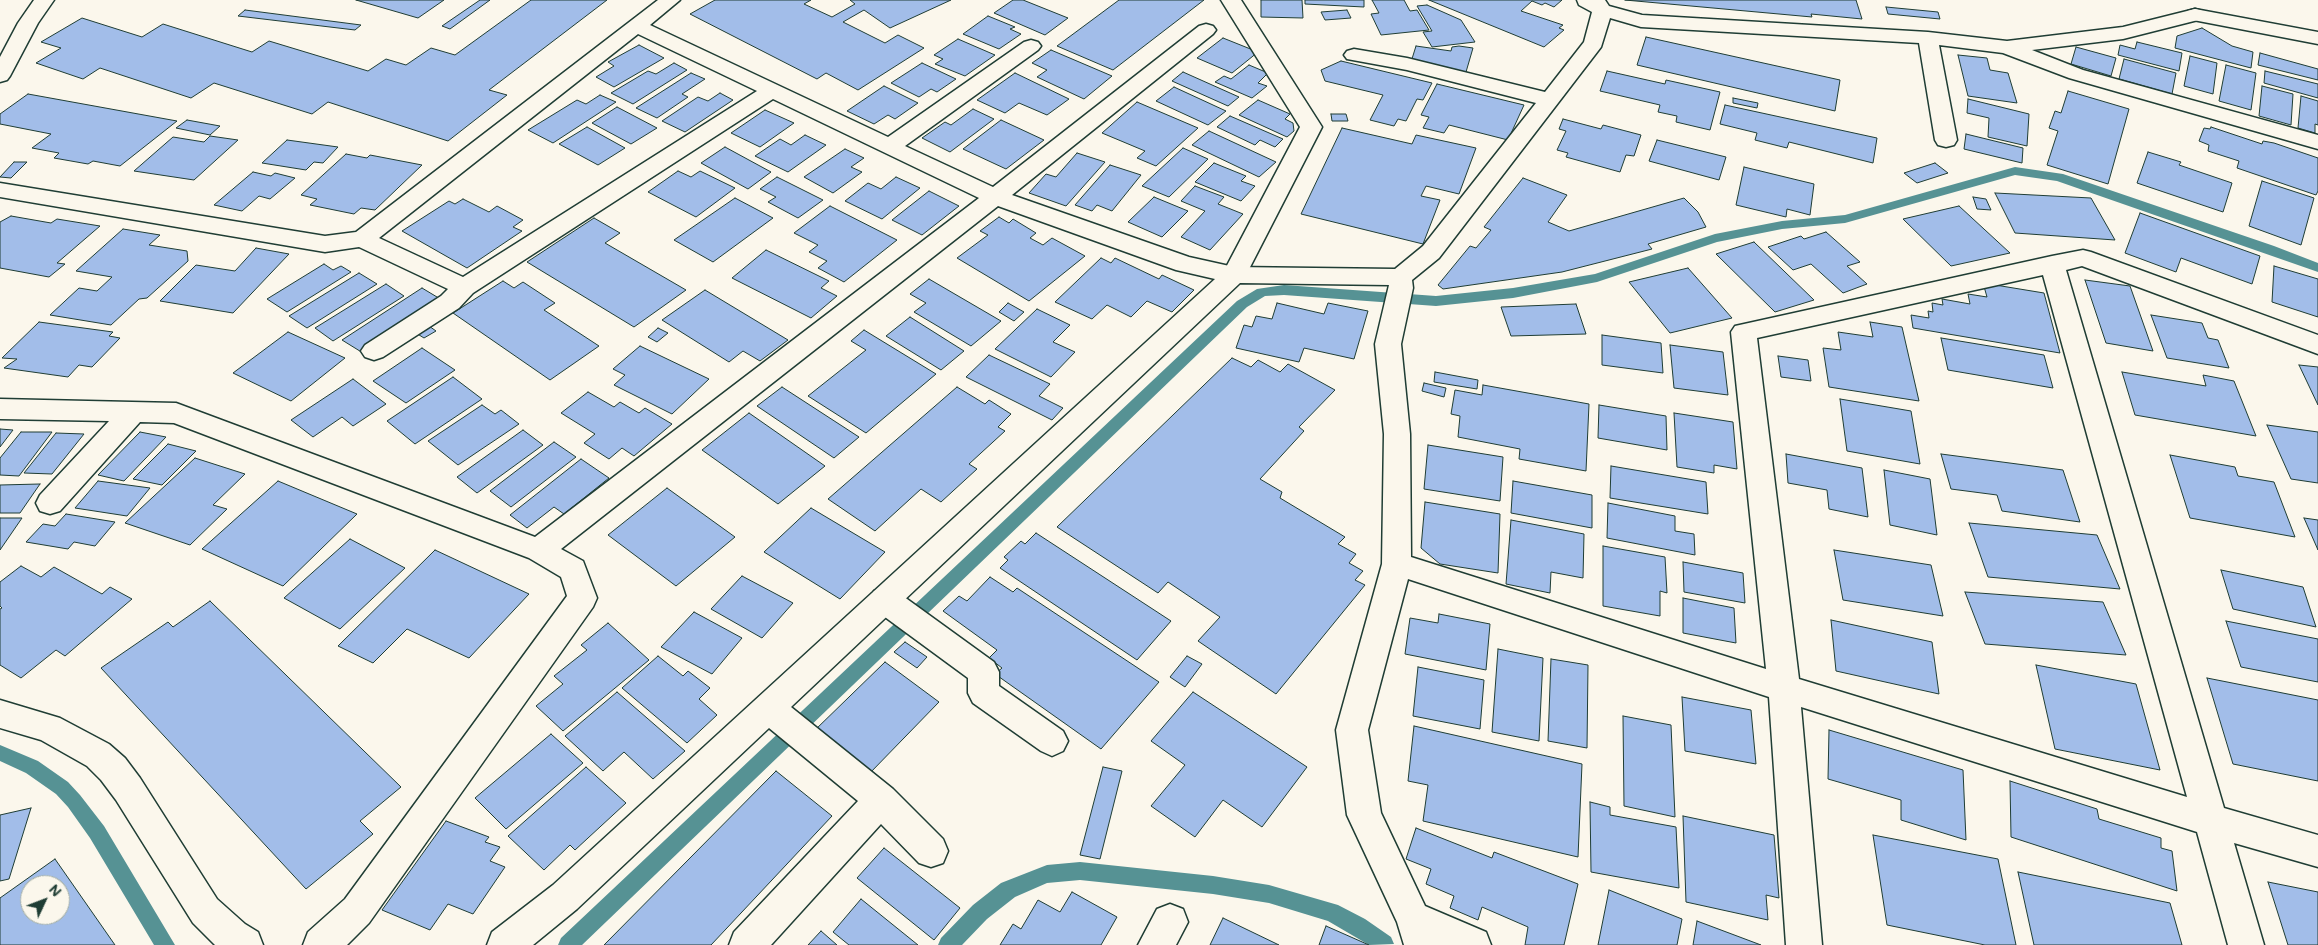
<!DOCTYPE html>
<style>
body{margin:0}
#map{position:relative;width:2318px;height:945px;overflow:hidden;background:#fbf7ec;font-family:Mali,sans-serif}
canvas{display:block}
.north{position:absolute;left:20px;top:875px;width:50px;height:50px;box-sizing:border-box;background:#fbf7ec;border:1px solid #a3ada2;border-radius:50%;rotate:47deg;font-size:14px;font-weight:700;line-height:20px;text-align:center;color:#1f3d34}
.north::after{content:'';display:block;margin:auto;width:18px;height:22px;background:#1f3d34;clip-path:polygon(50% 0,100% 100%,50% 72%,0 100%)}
</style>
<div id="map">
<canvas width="2318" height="945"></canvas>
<div class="north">N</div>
</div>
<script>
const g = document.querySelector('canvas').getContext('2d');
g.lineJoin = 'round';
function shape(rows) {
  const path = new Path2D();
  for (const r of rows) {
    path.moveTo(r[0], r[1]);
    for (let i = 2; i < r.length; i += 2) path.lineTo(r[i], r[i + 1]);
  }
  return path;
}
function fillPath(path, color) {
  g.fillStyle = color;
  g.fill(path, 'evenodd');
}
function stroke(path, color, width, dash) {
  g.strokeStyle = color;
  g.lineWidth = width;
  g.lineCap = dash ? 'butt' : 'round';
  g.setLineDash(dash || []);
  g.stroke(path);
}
fillPath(shape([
 [2015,167,2063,174,2274,246,2318,263,2318,272,2057,181,2015,175,1845,223,1782,229,1717,242,1597,282,1513,298,1436,306,1284,295,1265,296,1247,307,582,945,558,945,561,938,1237,301,1257,289,1284,285,1436,296,1513,288,1595,274,1715,234,1782,221,1845,215,2015,167],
 [0,745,38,761,68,782,80,795,104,826,175,945,154,945,90,838,68,807,56,794,26,773,0,761,0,745],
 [1080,862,1213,876,1269,885,1338,905,1365,919,1391,937,1394,944,1369,945,1328,921,1269,903,1213,894,1080,880,1047,883,1015,897,987,919,962,945,938,945,941,938,973,905,1001,883,1047,865,1080,862]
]), '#569294');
const building = shape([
 [356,0,444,0,418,18,356,0],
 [480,0,490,0,450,29,442,26,480,0],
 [531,0,607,0,489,90,507,95,448,141,328,102,312,114,214,83,191,98,100,68,83,79,36,63,61,48,41,42,82,18,142,37,163,24,252,52,269,41,368,71,386,59,406,65,431,48,455,55,531,0],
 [715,0,811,0,804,4,832,17,855,4,850,0,951,0,890,28,864,10,843,22,885,43,898,35,924,48,858,90,826,73,817,79,690,14,715,0],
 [1013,0,1023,0,1068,18,1045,35,994,13,1013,0],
 [1119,0,1204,0,1113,70,1057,46,1119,0],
 [1261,0,1302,0,1303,18,1261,17,1261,0],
 [1305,0,1364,0,1364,7,1305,4,1305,0],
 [1372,0,1404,0,1410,11,1417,10,1429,30,1381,35,1371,14,1379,13,1372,0],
 [1429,0,1562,0,1554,7,1545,3,1542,5,1532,1,1521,11,1563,25,1559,28,1564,30,1544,47,1429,0],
 [1625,0,1856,0,1862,19,1811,14,1812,17,1625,0],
 [1427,5,1461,20,1475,42,1432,47,1423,32,1432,31,1417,6,1427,5],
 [1886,7,1938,12,1940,19,1888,14,1886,7],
 [245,10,361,25,355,30,238,16,245,10],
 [1347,10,1351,18,1325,20,1321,12,1347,10],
 [988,16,1015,27,1010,29,1021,34,999,49,963,34,988,16],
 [2202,28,2232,46,2253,52,2251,68,2175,48,2177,36,2202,28],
 [1646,37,1840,80,1835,111,1637,65,1646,37],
 [1223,38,1258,52,1232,73,1197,58,1223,38],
 [958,39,995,55,965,76,935,64,943,59,934,55,958,39],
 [2137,42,2182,53,2179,71,2118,55,2120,45,2135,49,2137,42],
 [639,45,664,58,614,87,596,77,614,66,608,62,639,45],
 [1416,46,1451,51,1452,47,1459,46,1473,48,1466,72,1411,62,1416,46],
 [2076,47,2116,58,2111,76,2071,64,2076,47],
 [1051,50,1112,76,1084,99,1037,77,1047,70,1032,63,1051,50],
 [2260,53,2318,69,2318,80,2258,65,2260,53],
 [1958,55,1987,58,1990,70,2008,73,2017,103,1968,96,1958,55],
 [2190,56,2217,63,2213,94,2184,86,2190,56],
 [2124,59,2176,73,2172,94,2119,79,2124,59],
 [1341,61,1432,83,1423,100,1417,99,1406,121,1398,119,1394,126,1370,120,1383,95,1325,81,1321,70,1341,61],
 [674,63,687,70,633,104,611,93,648,71,656,74,674,63],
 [922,63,956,79,937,92,931,89,919,97,891,83,922,63],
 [1249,65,1268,73,1258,83,1267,86,1252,98,1215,82,1224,76,1231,79,1249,65],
 [2226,65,2256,73,2251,110,2219,101,2226,65],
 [1607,71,1665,84,1666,80,1720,92,1710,130,1676,122,1677,116,1658,112,1660,105,1600,91,1607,71],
 [2265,71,2318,84,2318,98,2264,83,2265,71],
 [1183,72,1239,97,1228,106,1172,81,1183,72],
 [691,73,705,79,682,94,688,97,657,118,636,108,691,73],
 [1015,73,1069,99,1047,115,1019,103,1005,113,977,100,1015,73],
 [1437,84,1524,105,1508,140,1449,125,1444,133,1423,128,1429,117,1421,115,1437,84],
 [884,86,918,103,895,119,888,115,874,124,847,111,884,86],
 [2262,86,2293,94,2291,125,2259,116,2262,86],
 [1174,87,1226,111,1208,125,1156,101,1174,87],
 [2068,91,2129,109,2108,184,2047,165,2058,131,2049,128,2055,111,2061,113,2068,91],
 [720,93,733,100,685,132,662,121,698,97,708,101,720,93],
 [28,94,177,121,120,166,93,161,88,164,54,158,59,153,32,148,51,134,0,124,0,114,28,94],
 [600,95,616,102,553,143,528,130,577,100,586,104,600,95],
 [2301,96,2318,101,2318,125,2315,124,2315,133,2298,128,2301,96],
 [1733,98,1758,103,1757,108,1733,103,1733,98],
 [1968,99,2029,114,2027,146,1988,137,1989,118,1967,113,1968,99],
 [1258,100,1290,114,1285,119,1293,123,1294,131,1287,137,1239,115,1258,100],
 [1137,102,1198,128,1156,166,1137,158,1145,151,1102,133,1137,102],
 [1725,105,1877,138,1873,163,1789,142,1787,148,1755,140,1757,133,1720,124,1725,105],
 [617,107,657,128,631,144,592,123,617,107],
 [973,109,994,119,950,152,922,138,945,122,951,125,973,109],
 [765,110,794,123,760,147,731,133,765,110],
 [1331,114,1346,114,1348,121,1332,121,1331,114],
 [1230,116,1283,139,1275,147,1260,140,1255,145,1217,127,1230,116],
 [1563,119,1601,129,1603,125,1641,135,1634,156,1626,155,1620,172,1566,157,1568,153,1557,150,1566,131,1559,129,1563,119],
 [187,120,220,126,210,135,176,128,187,120],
 [1001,120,1044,140,1006,169,963,149,1001,120],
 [587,127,625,148,598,165,559,144,587,127],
 [2211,127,2262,144,2263,141,2274,143,2318,158,2318,191,2316,195,2237,168,2239,161,2208,151,2209,145,2199,141,2204,128,2210,129,2211,127],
 [1342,128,1412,144,1416,135,1476,148,1459,194,1426,186,1421,196,1440,200,1423,244,1301,214,1342,128],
 [1209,131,1276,162,1259,177,1192,145,1209,131],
 [1966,134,2023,148,2022,163,1964,149,1966,134],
 [805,135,826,145,788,172,755,156,780,139,791,145,805,135],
 [210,136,238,140,194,180,134,171,173,137,204,142,210,136],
 [287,140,338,147,323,163,314,162,306,170,262,163,287,140],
 [1657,140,1726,157,1719,180,1649,161,1657,140],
 [725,147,771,172,748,189,701,163,725,147],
 [1183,148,1208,159,1169,197,1142,186,1183,148],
 [845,149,864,158,851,167,862,172,833,193,804,177,845,149],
 [2148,152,2181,162,2179,165,2232,183,2223,212,2137,183,2148,152],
 [1077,153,1105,162,1066,206,1029,193,1046,174,1056,177,1077,153],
 [346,154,367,158,370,155,422,165,375,210,361,208,354,214,310,205,317,199,301,195,346,154],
 [14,162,27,162,11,178,0,177,14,162],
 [1214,163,1246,176,1241,181,1255,186,1241,201,1195,182,1214,163],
 [1935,163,1948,173,1917,183,1904,173,1935,163],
 [1110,165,1141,175,1112,211,1097,205,1092,211,1075,205,1110,165],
 [1744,167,1814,184,1810,215,1787,209,1786,217,1736,205,1744,167],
 [678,171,691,177,700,171,735,188,696,217,648,192,678,171],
 [253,172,271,176,275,173,295,178,270,199,259,196,242,211,214,205,253,172],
 [777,177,823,200,798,218,768,202,776,197,760,189,777,177],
 [896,177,920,188,882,219,845,201,868,183,881,189,896,177],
 [1523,178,1567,195,1548,222,1569,231,1684,198,1698,212,1706,227,1648,244,1652,249,1562,272,1443,289,1438,285,1470,246,1476,248,1491,230,1484,227,1523,178],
 [2262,181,2314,198,2301,245,2249,226,2262,181],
 [1195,186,1224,197,1218,204,1243,214,1210,250,1181,237,1205,211,1181,201,1195,186],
 [929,191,959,206,922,235,892,220,929,191],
 [1995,193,2091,198,2115,240,2015,233,1995,193],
 [1154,197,1188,211,1162,237,1128,222,1154,197],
 [1973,197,1986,199,1991,210,1977,209,1973,197],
 [735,198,773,218,713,262,674,240,735,198],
 [463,199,489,212,497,206,523,220,513,227,522,231,467,268,402,231,449,201,455,204,463,199],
 [830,206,897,240,844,282,818,268,827,261,809,252,818,245,794,233,830,206],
 [1959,206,2010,253,1951,266,1903,219,1959,206],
 [2140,213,2260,256,2252,284,2181,258,2176,272,2125,253,2140,213],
 [11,216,51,223,57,219,100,226,57,263,65,264,49,277,0,268,0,222,11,216],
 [999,217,1009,223,1013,219,1036,233,1030,238,1043,245,1052,238,1085,256,1029,301,957,258,988,235,980,231,999,217],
 [594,218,620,233,605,243,686,290,634,327,527,262,594,218],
 [123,229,160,235,149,245,187,251,188,261,147,298,139,299,111,325,50,315,79,288,97,291,112,277,76,271,123,229],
 [1826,232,1860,262,1847,266,1867,284,1843,293,1811,264,1793,270,1768,247,1801,236,1804,239,1826,232],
 [1754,242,1814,300,1775,312,1716,254,1754,242],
 [256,248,289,254,233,313,160,301,196,265,235,271,256,248],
 [766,250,829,281,821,288,837,296,811,318,732,278,766,250],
 [1101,258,1111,263,1115,258,1159,279,1162,275,1194,290,1172,312,1147,301,1131,317,1107,305,1092,319,1055,302,1101,258],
 [324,264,333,270,341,266,351,272,287,312,267,299,324,264],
 [2274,266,2318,279,2318,317,2272,302,2274,266],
 [1688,268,1732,318,1670,333,1629,282,1688,268],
 [359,273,377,284,307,328,289,316,359,273],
 [929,279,1001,321,971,346,914,312,926,303,910,294,929,279],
 [2085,280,2130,286,2153,351,2106,343,2085,280],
 [503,281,514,288,523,282,555,303,544,310,599,346,550,380,453,313,503,281],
 [1983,283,2044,293,2060,353,1913,328,1911,315,1929,318,1928,311,1933,312,1932,303,1943,305,1942,299,1970,304,1968,294,1987,297,1983,283],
 [386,284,404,296,333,341,315,328,386,284],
 [422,288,442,300,363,353,342,340,422,288],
 [705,290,788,340,760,361,743,351,729,362,662,320,705,290],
 [1008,303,1024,312,1014,321,999,312,1008,303],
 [1277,303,1324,314,1328,303,1368,311,1354,359,1304,348,1299,362,1236,348,1244,325,1252,327,1256,316,1272,319,1277,303],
 [1576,304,1586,334,1511,336,1501,307,1576,304],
 [1037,309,1070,325,1053,342,1075,352,1051,377,995,349,1037,309],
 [2151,315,2202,323,2208,338,2218,340,2229,368,2167,358,2151,315],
 [910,317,964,351,941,370,886,336,910,317],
 [39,322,113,332,109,336,120,338,92,367,79,365,68,377,4,368,17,359,2,358,39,322],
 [1870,322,1902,327,1919,401,1829,387,1823,348,1841,350,1838,332,1873,337,1870,322],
 [429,326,436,331,424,338,416,333,429,326],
 [658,328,668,333,657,342,648,337,658,328],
 [864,330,936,374,866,433,808,396,866,350,851,341,864,330],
 [288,332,345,358,291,401,233,373,288,332],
 [1602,335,1661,343,1663,373,1602,365,1602,335],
 [1941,338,2044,355,2053,388,1948,370,1941,338],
 [1670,345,1723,352,1728,395,1674,388,1670,345],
 [640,346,709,379,672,414,614,385,625,375,613,369,640,346],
 [422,348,455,370,406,403,373,381,422,348],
 [989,355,1050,384,1039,396,1063,408,1052,420,966,377,989,355],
 [1778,356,1808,360,1811,381,1781,377,1778,356],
 [1232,358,1251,367,1258,360,1280,372,1288,364,1335,390,1299,427,1304,431,1260,479,1282,492,1280,498,1345,537,1338,544,1356,554,1349,563,1363,571,1355,580,1365,585,1276,694,1198,641,1220,617,1168,582,1158,593,1057,527,1232,358],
 [2299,365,2318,367,2318,405,2299,365],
 [1435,372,1478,380,1477,389,1434,382,1435,372],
 [2122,372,2206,386,2203,375,2234,381,2256,436,2135,415,2122,372],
 [453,377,482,399,415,444,387,421,453,377],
 [353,379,386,404,353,426,342,417,313,437,291,420,353,379],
 [1424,383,1446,388,1444,397,1422,391,1424,383],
 [1483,385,1589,404,1586,471,1519,459,1520,449,1458,437,1460,416,1451,414,1455,390,1482,395,1483,385],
 [782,387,859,437,834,458,757,406,782,387],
 [957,387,985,404,989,400,1011,414,998,427,1005,431,969,464,977,469,941,502,921,489,875,531,828,499,957,387],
 [588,392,614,407,620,402,639,413,645,408,672,424,634,456,622,448,609,459,584,443,595,434,561,413,588,392],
 [1840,399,1911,411,1920,464,1847,451,1840,399],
 [482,405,495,414,501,410,519,424,458,465,428,441,482,405],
 [1599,405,1666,416,1667,450,1598,438,1599,405],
 [749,413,825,466,778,504,702,450,749,413],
 [1674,413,1733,422,1737,469,1714,465,1714,473,1677,467,1674,413],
 [2267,425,2318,432,2318,483,2291,479,2267,425],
 [0,429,13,430,0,447,0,429],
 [523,430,543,445,477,493,457,477,523,430],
 [21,432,52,432,19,476,0,475,0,458,21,432],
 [140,432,166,437,124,481,98,475,140,432],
 [56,433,84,434,52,474,24,473,56,433],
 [554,442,576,457,511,507,490,491,554,442],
 [168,444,196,451,162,485,133,479,168,444],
 [1428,445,1503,457,1500,501,1424,489,1428,445],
 [1786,454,1862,468,1868,517,1829,509,1827,490,1788,483,1786,454],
 [1941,454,2063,470,2080,522,2002,511,1997,495,1951,489,1941,454],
 [2170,455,2235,467,2238,476,2274,482,2295,537,2190,518,2170,455],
 [195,458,245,474,213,505,227,509,190,545,125,523,195,458],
 [581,459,609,478,564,514,554,507,527,528,510,515,581,459],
 [1611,466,1706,482,1708,514,1610,498,1611,466],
 [1884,470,1930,479,1937,535,1890,525,1884,470],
 [98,481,150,488,127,516,75,508,98,481],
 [278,481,357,514,283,586,202,549,278,481],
 [1513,481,1592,495,1592,528,1511,513,1513,481],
 [40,484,20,513,0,513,0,485,40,484],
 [667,488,735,537,676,586,608,535,667,488],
 [1425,502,1500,514,1498,573,1440,564,1421,548,1425,502],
 [1608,503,1675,516,1675,531,1694,534,1695,555,1607,538,1608,503],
 [811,508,885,552,840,599,764,552,811,508],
 [66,514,115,522,95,546,74,542,68,549,26,542,43,524,55,526,66,514],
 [0,518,22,518,0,550,0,518],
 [2304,518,2318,520,2318,550,2304,518],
 [1511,520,1584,534,1583,578,1551,572,1550,593,1506,584,1511,520],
 [1969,523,2097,535,2120,589,1988,577,1969,523],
 [1036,533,1171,621,1137,660,1000,568,1008,560,1004,557,1021,541,1025,544,1036,533],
 [350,539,405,568,340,629,284,598,350,539],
 [1603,546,1665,557,1667,593,1660,591,1660,616,1603,606,1603,546],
 [435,550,529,594,469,658,407,629,373,663,338,646,435,550],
 [1834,550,1931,565,1943,616,1843,600,1834,550],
 [1683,562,1743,573,1745,603,1684,592,1683,562],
 [21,566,41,577,54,567,102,594,110,587,132,599,65,656,56,650,21,678,0,665,0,609,2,608,0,606,0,582,21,566],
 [2221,570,2303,587,2316,627,2233,609,2221,570],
 [742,576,793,603,762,638,711,609,742,576],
 [990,577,1013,592,1017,588,1159,682,1101,749,995,674,1002,668,989,658,997,650,943,611,959,596,967,601,990,577],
 [1965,592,2103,602,2126,655,1985,644,1965,592],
 [1683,598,1734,608,1736,643,1683,633,1683,598],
 [210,601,401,787,360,821,373,834,306,889,101,668,168,622,173,627,210,601],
 [694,612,742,638,712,674,661,647,694,612],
 [1439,614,1490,624,1486,670,1405,654,1410,618,1438,623,1439,614],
 [1831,620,1932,642,1939,694,1836,671,1831,620],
 [2226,621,2318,639,2318,682,2241,667,2226,621],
 [608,623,649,660,563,731,536,706,563,684,554,676,587,650,581,645,608,623],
 [905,642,927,657,917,668,894,652,905,642],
 [1498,649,1543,658,1539,741,1492,732,1498,649],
 [658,656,683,676,688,671,710,688,699,699,717,715,687,743,622,688,658,656],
 [1187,656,1202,664,1185,687,1170,677,1187,656],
 [1551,659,1588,665,1587,748,1548,741,1551,659],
 [885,662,939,702,869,774,814,731,885,662],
 [2036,665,2136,684,2160,770,2055,749,2036,665],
 [1418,667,1484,680,1480,729,1413,716,1418,667],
 [2207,678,2318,700,2318,781,2233,764,2207,678],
 [617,692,685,751,653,779,624,752,603,771,565,736,617,692],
 [1193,692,1307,767,1262,827,1223,800,1195,837,1151,806,1185,765,1151,741,1193,692],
 [1682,697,1751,710,1756,764,1685,751,1682,697],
 [1623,716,1671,725,1675,817,1624,806,1623,716],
 [1414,726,1582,764,1578,857,1423,821,1428,785,1408,781,1414,726],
 [1829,730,1963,770,1966,840,1901,820,1901,800,1828,779,1829,730],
 [551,734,583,763,506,829,475,798,551,734],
 [586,767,626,803,575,850,570,845,544,870,508,836,586,767],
 [1103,767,1122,771,1100,859,1080,855,1103,767],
 [776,771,832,816,711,945,604,945,776,771],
 [2010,781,2097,809,2099,819,2161,838,2161,848,2172,851,2177,891,2011,837,2010,781],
 [1590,802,1610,807,1610,815,1676,827,1679,888,1591,872,1590,802],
 [31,808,9,879,0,881,0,815,31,808],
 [1683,816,1774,835,1779,898,1766,895,1768,920,1686,902,1683,816],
 [446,821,489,837,485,842,500,847,490,861,505,867,473,914,448,904,430,930,382,910,446,821],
 [1416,828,1492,858,1494,852,1578,884,1564,945,1525,945,1528,927,1482,907,1478,920,1450,908,1454,896,1426,884,1431,869,1406,859,1416,828],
 [1873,835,1998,859,2016,945,1985,945,1887,925,1873,835],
 [884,848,960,908,934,940,857,878,884,848],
 [55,859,115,945,0,945,0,898,55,859],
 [30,885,60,885,60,915,30,915,30,885],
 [2018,872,2170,903,2182,945,2034,945,2018,872],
 [2268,882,2318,892,2318,945,2288,945,2268,882],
 [1609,890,1682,919,1677,945,1598,945,1609,890],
 [1072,892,1117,917,1101,945,1000,945,1013,924,1021,929,1038,900,1060,912,1072,892],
 [861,899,918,945,849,945,833,932,861,899],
 [1223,918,1279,945,1210,945,1223,918],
 [1697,921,1761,945,1693,945,1697,921],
 [1326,926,1369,945,1319,945,1326,926],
 [821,931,837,945,808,945,821,931]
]);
fillPath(building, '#a2bde9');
stroke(building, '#1f3d34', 1);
const service = shape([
 [1221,0,1241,0,1322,127,1246,275,1242,281,1234,283,1226,281,1222,275,1300,127,1221,0],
 [2195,9,2318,32,2318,44,2188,19,2185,15,2188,11,2195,9],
 [885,588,896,591,994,662,999,672,999,686,1063,731,1068,741,1063,751,1052,756,1041,751,973,703,968,693,968,678,874,609,870,600,874,591,885,588]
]);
const minor = shape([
 [34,0,54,0,38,23,10,76,7,80,0,82,0,57,18,23,34,0],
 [658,0,680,0,650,25,888,137,1024,42,1031,40,1038,42,1041,46,1038,50,905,146,993,187,1199,26,1206,24,1213,26,1216,30,1213,34,1012,195,1189,257,1234,267,1395,269,1423,246,1536,103,1407,70,1347,59,1344,55,1347,51,1354,49,1407,58,1545,92,1584,42,1592,12,1579,5,1577,0,1605,0,1609,6,1642,15,1928,32,2007,41,2123,27,2195,9,2202,11,2205,15,2202,19,2123,39,2032,50,2083,70,2318,135,2318,149,2069,78,2003,53,1939,45,1957,140,1954,145,1946,147,1938,145,1935,140,1919,43,1641,27,1610,18,1601,47,1439,258,1412,280,1413,288,1401,344,1410,434,1411,557,1766,669,1731,332,1735,326,2052,256,2083,250,2091,252,2318,335,2318,354,2082,266,2066,270,2224,808,2318,835,2318,867,2234,843,2264,945,2228,945,2197,832,1801,707,1822,945,1786,945,1769,697,1408,579,1368,730,1381,813,1425,906,1486,932,1491,945,1404,945,1397,922,1347,815,1336,730,1382,564,1384,434,1375,344,1389,285,1240,283,791,707,893,789,943,839,948,851,943,863,931,867,919,863,881,824,771,945,729,945,734,932,858,801,769,728,577,909,533,945,487,945,492,932,553,885,1215,279,1176,270,998,206,561,549,583,561,597,598,593,607,369,923,347,945,303,945,308,932,345,899,567,596,561,577,529,558,174,423,140,422,60,511,50,514,40,511,36,503,40,495,109,421,0,419,0,399,176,403,535,537,979,198,773,99,473,293,459,308,383,357,374,360,365,357,361,351,365,345,441,296,448,289,359,247,325,252,0,197,0,183,325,236,356,232,658,0],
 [638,34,757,91,463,277,379,238,638,34],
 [2043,275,2187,797,1799,679,1757,338,2043,275],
 [0,700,60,718,109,744,125,758,140,778,217,899,245,924,258,932,263,945,215,945,193,923,116,800,101,780,87,766,41,740,0,728,0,700],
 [1170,904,1183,909,1188,922,1176,945,1138,945,1157,909,1170,904]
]);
stroke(service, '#1f3d34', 3);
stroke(minor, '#1f3d34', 3);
fillPath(service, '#fbf7ec');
fillPath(minor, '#fbf7ec');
</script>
